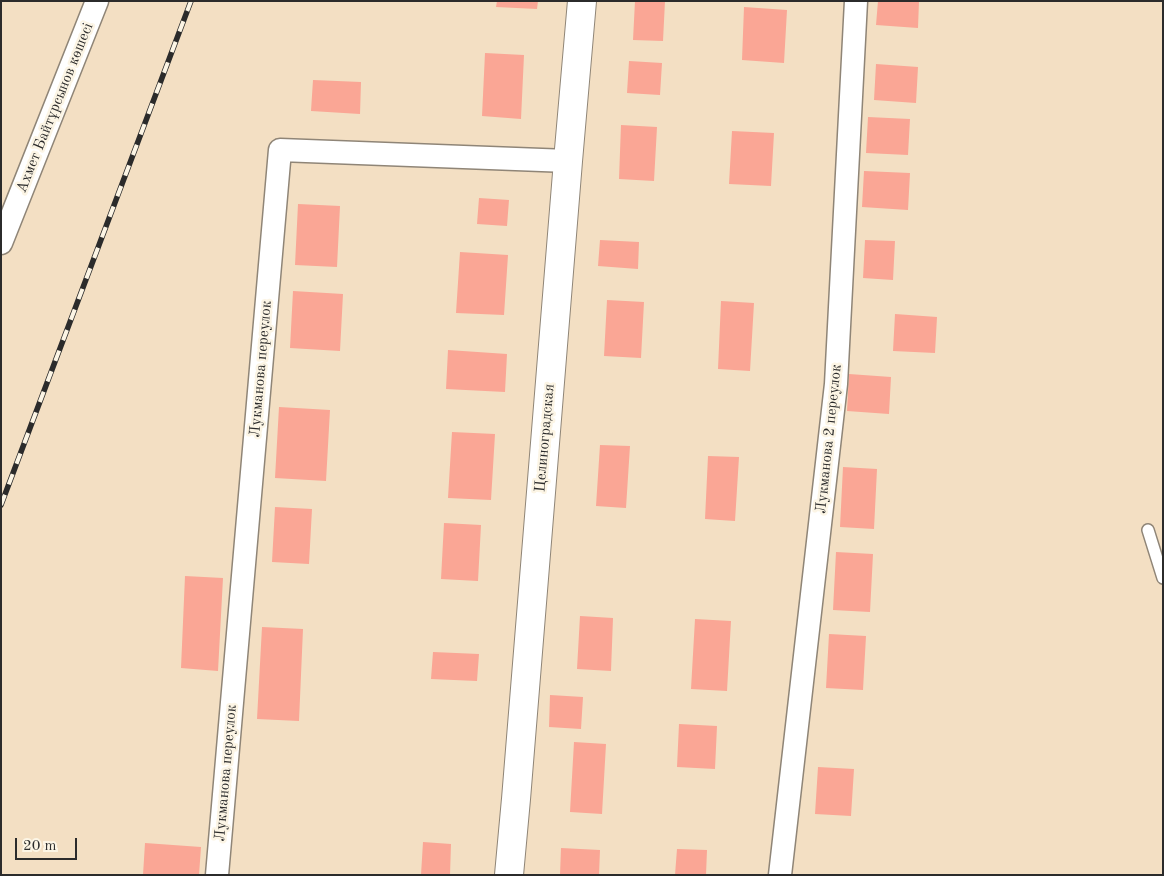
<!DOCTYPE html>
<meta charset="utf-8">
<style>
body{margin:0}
#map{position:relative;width:1164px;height:876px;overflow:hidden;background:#f3dfc3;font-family:"Old Standard TT",serif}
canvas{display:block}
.frame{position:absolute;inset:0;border:2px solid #2b2b2b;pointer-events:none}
.scale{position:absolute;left:15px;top:838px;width:62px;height:22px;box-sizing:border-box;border:2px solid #2b2b2b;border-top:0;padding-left:6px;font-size:15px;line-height:18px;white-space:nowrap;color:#2b2b2b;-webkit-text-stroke:4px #fcf5e5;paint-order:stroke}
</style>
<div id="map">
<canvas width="1164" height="876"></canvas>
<div class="frame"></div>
<div class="scale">20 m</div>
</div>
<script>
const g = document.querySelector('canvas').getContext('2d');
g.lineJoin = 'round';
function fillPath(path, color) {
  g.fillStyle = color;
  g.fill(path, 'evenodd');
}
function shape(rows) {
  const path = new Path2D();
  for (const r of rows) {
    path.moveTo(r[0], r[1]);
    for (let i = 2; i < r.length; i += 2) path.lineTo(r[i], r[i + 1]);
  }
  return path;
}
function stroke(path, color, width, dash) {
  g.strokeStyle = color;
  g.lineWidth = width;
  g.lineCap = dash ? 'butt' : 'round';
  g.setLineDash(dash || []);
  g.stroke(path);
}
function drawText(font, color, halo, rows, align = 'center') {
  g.font = font + ' "Old Standard TT",serif';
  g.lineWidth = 5;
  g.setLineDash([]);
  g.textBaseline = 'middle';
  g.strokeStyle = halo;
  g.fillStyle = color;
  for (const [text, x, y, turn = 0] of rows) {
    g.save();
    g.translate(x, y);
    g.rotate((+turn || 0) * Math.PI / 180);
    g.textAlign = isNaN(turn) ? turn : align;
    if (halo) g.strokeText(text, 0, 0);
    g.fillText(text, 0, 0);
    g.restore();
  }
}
fillPath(shape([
 [497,1,538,1,537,9,496,7],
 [635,1,665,1,663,41,633,40],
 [878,1,919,1,918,28,876,25],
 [744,7,787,10,784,63,742,60],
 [485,53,524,55,521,119,482,116],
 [629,61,662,63,660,95,627,93],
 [876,64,918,67,916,103,874,100],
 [313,80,361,82,360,114,311,111],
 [868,117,910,119,908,155,866,153],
 [621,125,657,127,654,181,619,179],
 [732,131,774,133,771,186,729,184],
 [864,171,910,173,908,210,862,207],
 [479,198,509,200,507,226,477,224],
 [298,204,340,206,337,267,295,265],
 [600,240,639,242,638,269,598,266],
 [865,240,895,241,893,280,863,278],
 [460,252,508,255,504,315,456,313],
 [293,291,343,294,340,351,290,348],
 [607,300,644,302,641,358,604,356],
 [721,301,754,303,750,371,718,369],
 [895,314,937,317,935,353,893,351],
 [448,350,507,354,505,392,446,389],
 [849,374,891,377,889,414,847,411],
 [279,407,330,410,326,481,275,478],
 [452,432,495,434,491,500,448,498],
 [600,445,630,446,626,508,596,506],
 [708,456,739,457,735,521,705,519],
 [843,467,877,469,874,529,840,527],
 [275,507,312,509,309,564,272,562],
 [444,523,481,525,478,581,441,579],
 [836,552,873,554,870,612,833,610],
 [185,576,223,578,218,671,181,668],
 [580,616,613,618,611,671,577,669],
 [695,619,731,621,727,691,691,689],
 [262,627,303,629,299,721,257,719],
 [829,634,866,636,863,690,826,688],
 [433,652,479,654,477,681,431,679],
 [550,695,583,697,581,729,549,727],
 [679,724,717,726,715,769,677,767],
 [574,742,606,744,602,814,570,812],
 [818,767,854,769,851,816,815,814],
 [423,842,451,844,450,875,421,875],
 [145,843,201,847,199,875,143,875],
 [561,848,600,850,599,875,560,875],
 [677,849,707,850,706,875,675,875]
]), '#faa695');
const lane = shape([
 [1148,530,1163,578]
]);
const street = shape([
 [1,243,97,1],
 [217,875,280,150,568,161],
 [780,875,836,384,856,1]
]);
const secondary = shape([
 [509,875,516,799,568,161,582,1]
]);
stroke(lane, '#8f8577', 14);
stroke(street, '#8f8577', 25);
stroke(secondary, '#8f8577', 30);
stroke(lane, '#fff', 11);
stroke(street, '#fff', 22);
stroke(secondary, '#fff', 28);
const rail = shape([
 [1,505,191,1]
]);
stroke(rail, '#2b2b2b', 5.5);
stroke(rail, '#fcf5e5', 4, [11]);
drawText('15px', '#2b2b2b', '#fcf5e5', [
 ["Ахмет Байтұрсынов көшесі",55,108,-68],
 ["Лукманова переулок",261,369,-85],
 ["Целиноградская",545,438,-85],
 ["Лукманова 2 переулок",829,439,-84],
 ["Лукманова переулок",226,773,-85]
]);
</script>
